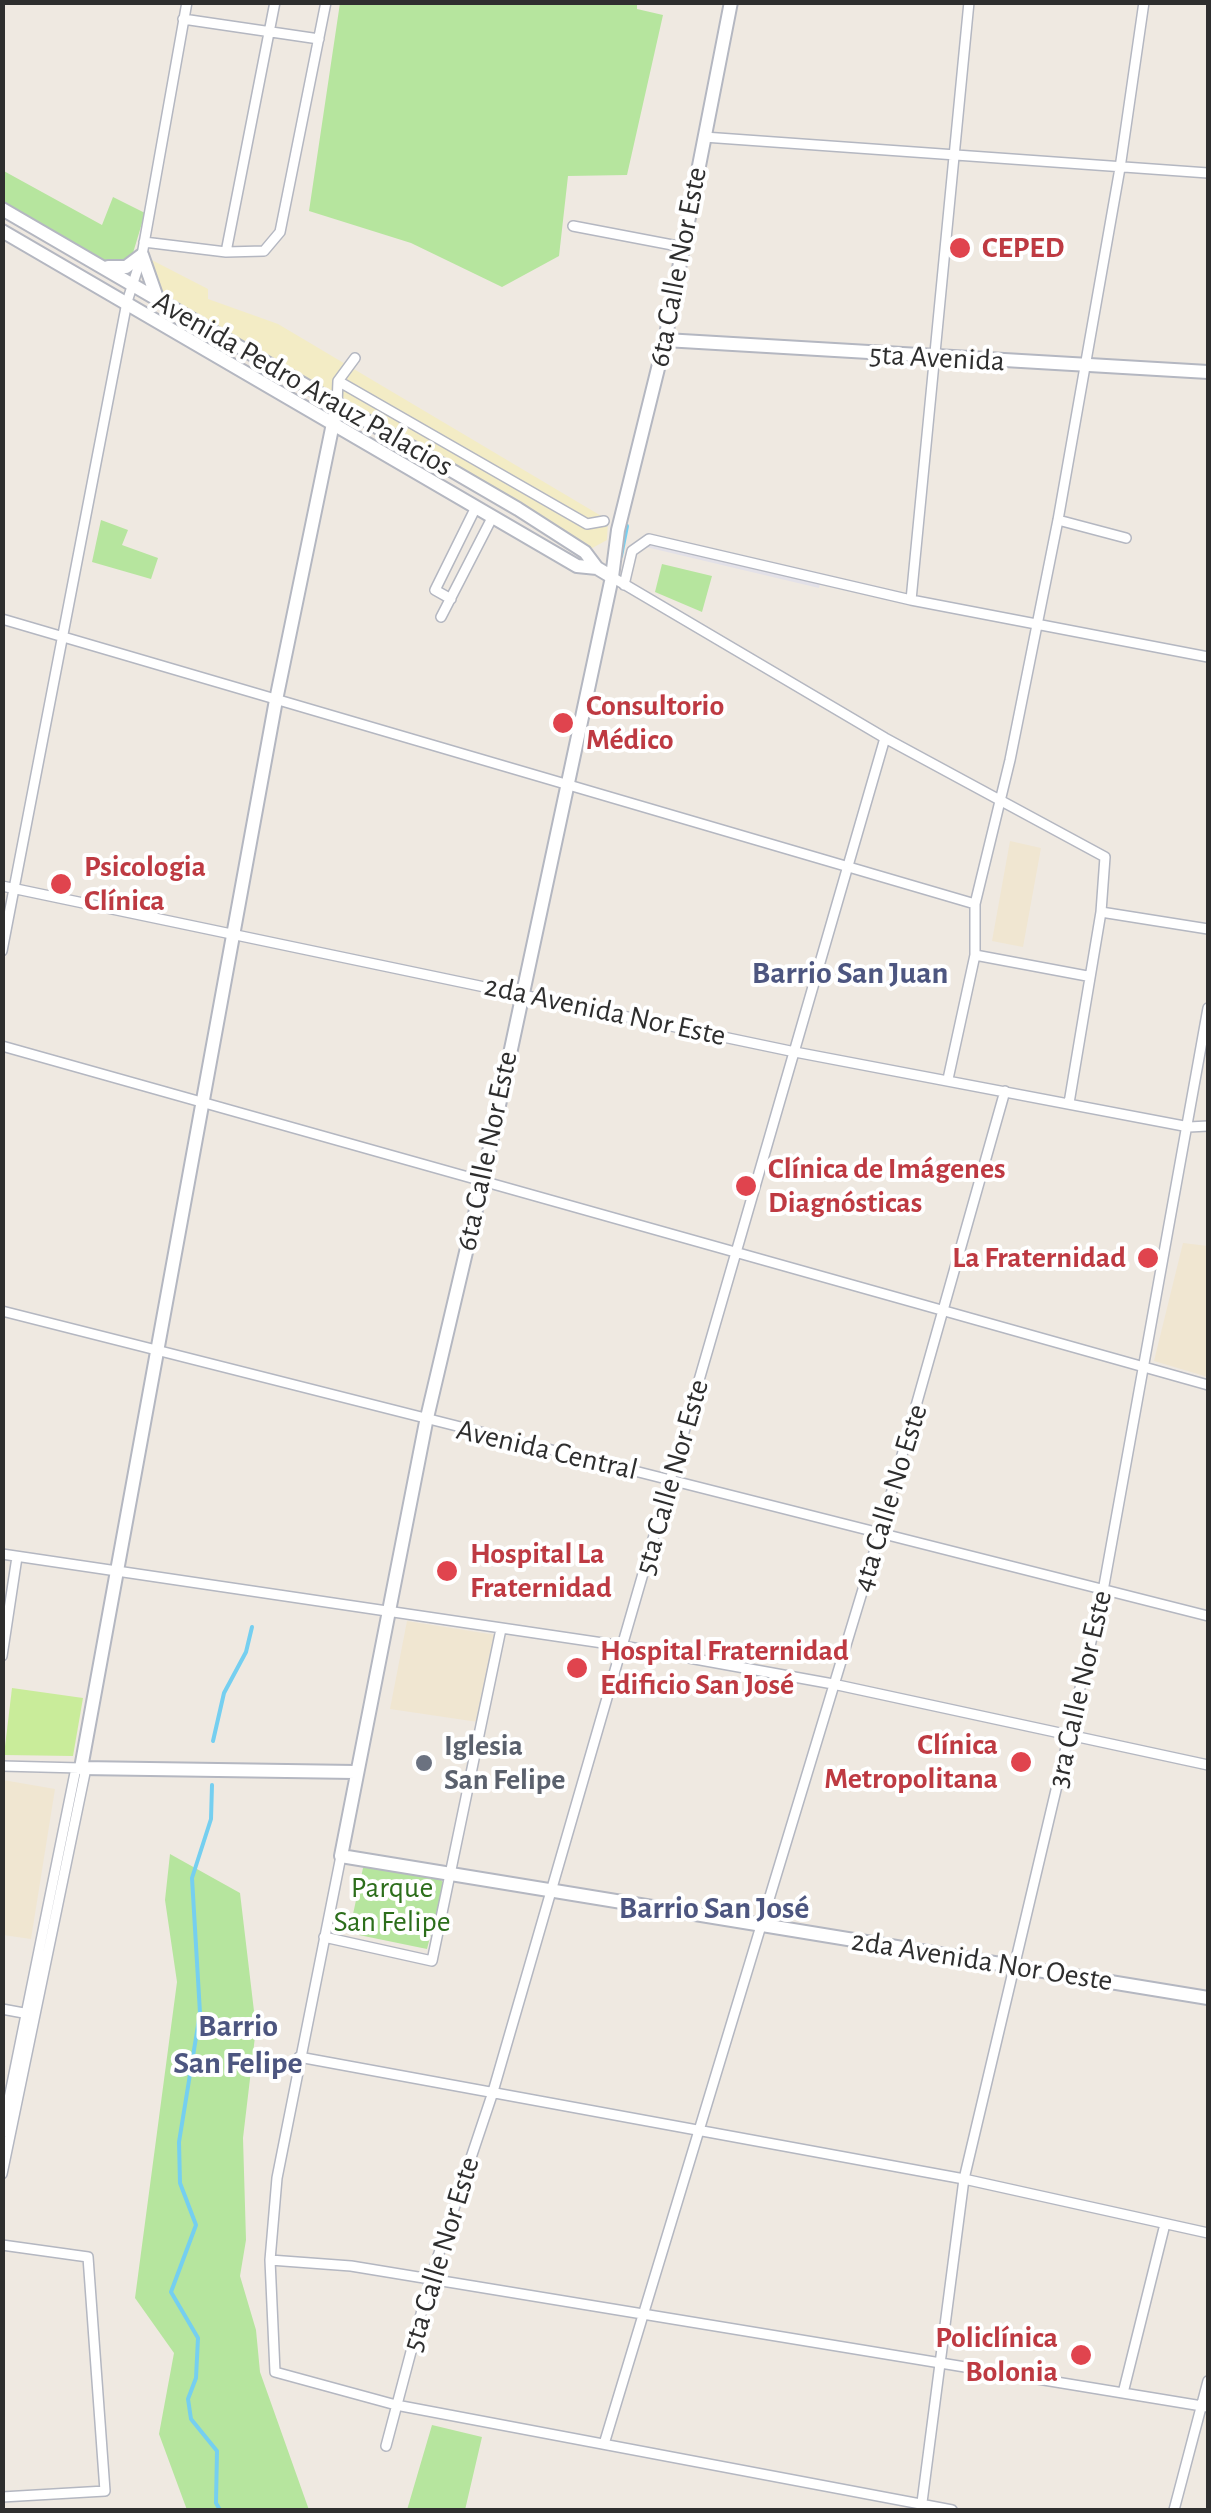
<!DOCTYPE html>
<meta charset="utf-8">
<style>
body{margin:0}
#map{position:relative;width:1211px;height:2513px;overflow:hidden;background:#efe9e1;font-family:"Alegreya Sans",sans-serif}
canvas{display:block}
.frame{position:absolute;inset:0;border:5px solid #2e2e2e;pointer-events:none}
</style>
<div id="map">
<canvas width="1211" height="2513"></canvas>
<div class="frame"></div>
</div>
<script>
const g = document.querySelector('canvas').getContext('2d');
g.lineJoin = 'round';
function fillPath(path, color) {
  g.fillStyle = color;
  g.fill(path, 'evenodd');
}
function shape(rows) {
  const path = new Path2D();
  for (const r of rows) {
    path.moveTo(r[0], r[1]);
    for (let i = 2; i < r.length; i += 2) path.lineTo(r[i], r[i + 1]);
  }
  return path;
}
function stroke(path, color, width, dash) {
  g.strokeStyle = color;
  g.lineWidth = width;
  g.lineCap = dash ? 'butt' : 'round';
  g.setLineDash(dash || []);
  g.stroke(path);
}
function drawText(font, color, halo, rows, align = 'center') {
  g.font = font + ' "Alegreya Sans",sans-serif';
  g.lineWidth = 8;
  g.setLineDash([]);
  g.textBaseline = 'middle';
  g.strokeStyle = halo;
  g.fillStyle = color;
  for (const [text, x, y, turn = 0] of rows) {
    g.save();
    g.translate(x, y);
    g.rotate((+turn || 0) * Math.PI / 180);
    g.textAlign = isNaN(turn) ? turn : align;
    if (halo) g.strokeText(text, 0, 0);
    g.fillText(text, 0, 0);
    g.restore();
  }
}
fillPath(shape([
 [649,537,822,575,819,588,646,547]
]), '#e3e1e8');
fillPath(shape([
 [1010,841,1041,848,1023,947,992,941],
 [1183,1243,1208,1246,1208,1377,1154,1361],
 [407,1621,496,1635,478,1722,390,1709],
 [3,1780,55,1789,31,1939,3,1935]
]), '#f0e6d1');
fillPath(shape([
 [637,2,637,9,663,15,627,175,568,176,559,256,502,287,411,243,309,211,340,3],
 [2,170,102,225,113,197,145,213,133,253,116,265,104,261,3,201],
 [101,520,128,530,122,545,158,558,151,579,92,562],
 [662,564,712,576,702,612,655,592],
 [170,1854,240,1893,256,2028,243,2138,246,2240,240,2276,256,2330,260,2372,309,2510,187,2510,159,2434,174,2353,135,2298,177,1982,165,1900],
 [368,1865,438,1877,444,1883,427,1949,354,1934,350,1928,363,1868],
 [432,2425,482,2437,465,2510,407,2510]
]), '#b6e59e');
fillPath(shape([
 [142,255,208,289,208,299,278,324,608,520,607,540,585,552,158,300]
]), '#f3ecc5');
fillPath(shape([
 [12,1688,83,1698,73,1756,4,1755]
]), '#c9ec9a');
stroke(shape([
 [621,556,627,526],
 [213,1741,224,1693,246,1652,252,1627],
 [212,1785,211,1819,192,1878,200,2013,179,2142,180,2183,196,2225,171,2292,198,2338,196,2378,188,2399,191,2419,217,2451,216,2503,220,2510]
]), '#75cff0', 4);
const street = shape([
 [183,19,319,39],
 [704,137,1208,173],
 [573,226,683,247],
 [144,242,226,252,275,2],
 [226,252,264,251,280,232,326,2],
 [338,381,587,524,604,521],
 [337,404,338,381,355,358],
 [1058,520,1126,538],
 [612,577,885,738,1105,857,1101,912,1069,1103],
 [624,585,632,551,649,539,911,600,1208,657],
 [451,599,435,590,476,507],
 [911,600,969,2],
 [441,617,493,516],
 [2,619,975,904],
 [2,886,795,1052,1189,1127,1208,1126],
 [1101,912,1208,929],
 [2,951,127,302,142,255,187,2],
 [975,955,1087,976],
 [2,1046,1208,1385],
 [948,1079,975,955,975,904,1010,760,1058,520,1120,168,1144,2],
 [2,1311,1208,1616],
 [2,1554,623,1646,833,1684,1208,1765],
 [2,1656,17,1557],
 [2,1766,80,1768],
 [341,1856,277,2178,270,2260,275,2372,396,2405,952,2510],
 [324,1937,432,1961,501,1629],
 [2,2009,29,2014],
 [299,2057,964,2179,1208,2233],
 [2,2133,76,1768],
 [2,2174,86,1768],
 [2,2245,88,2257,105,2491,2,2497],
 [270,2260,351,2266,1208,2407],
 [1123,2393,1165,2224],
 [604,2444,880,1533,1005,1091],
 [386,2446,430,2280,492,2095,885,738],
 [921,2510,964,2179,1103,1591,1208,1008],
 [1174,2510,1208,2381]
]);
const secondary = shape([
 [731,2,665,340,618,530,612,577,483,1180,426,1422,341,1856,1208,1998],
 [2,209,518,509,585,552,597,568,612,577],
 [2,231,577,566,597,568],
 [108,267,126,267,142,255,157,298],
 [665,340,1208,372],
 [337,404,276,700,81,1768,355,1772]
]);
stroke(street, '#b4b7c1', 12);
stroke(secondary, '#b4b7c1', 16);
stroke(street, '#fff', 9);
stroke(secondary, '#fff', 12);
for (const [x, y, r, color] of [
 [960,248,12,"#e0444e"],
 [563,723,12,"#e0444e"],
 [61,884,12,"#e0444e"],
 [746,1186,12,"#e0444e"],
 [1148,1258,12,"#e0444e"],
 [447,1571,12,"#e0444e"],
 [577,1668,12,"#e0444e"],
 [1021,1762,12,"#e0444e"],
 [424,1763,10,"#6b7280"],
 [1081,2355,12,"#e0444e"]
]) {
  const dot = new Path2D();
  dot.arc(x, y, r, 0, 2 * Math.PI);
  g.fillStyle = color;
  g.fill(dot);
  stroke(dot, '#fff', 4);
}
drawText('bold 30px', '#be3a42', '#fff', [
 ["CEPED",982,248],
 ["Consultorio",586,706],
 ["Médico",586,740],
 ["Psicologia",84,867],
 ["Clínica",84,901],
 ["Clínica de Imágenes",768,1169],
 ["Diagnósticas",768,1203],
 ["La Fraternidad",1126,1258,"right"],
 ["Hospital La",470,1554],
 ["Fraternidad",470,1588],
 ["Hospital Fraternidad",600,1651],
 ["Edificio San José",600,1685],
 ["Clínica",998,1745,"right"],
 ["Metropolitana",998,1779,"right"],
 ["Policlínica",1058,2338,"right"],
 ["Bolonia",1058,2372,"right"]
], 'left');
drawText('30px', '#2e2e2e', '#fff', [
 ["6ta Calle Nor Este",678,267,-79],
 ["5ta Avenida",937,358,3],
 ["Avenida Pedro Arauz Palacios",303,384,30],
 ["2da Avenida Nor Este",605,1011,12],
 ["6ta Calle Nor Este",487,1151,-78],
 ["Avenida Central",547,1450,13],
 ["5ta Calle Nor Este",672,1477,-74],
 ["4ta Calle No Este",890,1498,-73],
 ["3ra Calle Nor Este",1080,1689,-77],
 ["2da Avenida Nor Oeste",982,1961,9],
 ["5ta Calle Nor Este",441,2254,-73]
]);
drawText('bold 30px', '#5b616d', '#fff', [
 ["Iglesia",444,1746],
 ["San Felipe",444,1780]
], 'left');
drawText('30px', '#2c6e1b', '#fff', [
 ["Parque",392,1888],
 ["San Felipe",392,1922]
]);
drawText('bold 32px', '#4d5680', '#fff', [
 ["Barrio San Juan",850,973],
 ["Barrio San José",714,1908],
 ["Barrio",238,2026],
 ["San Felipe",238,2063]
]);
</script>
